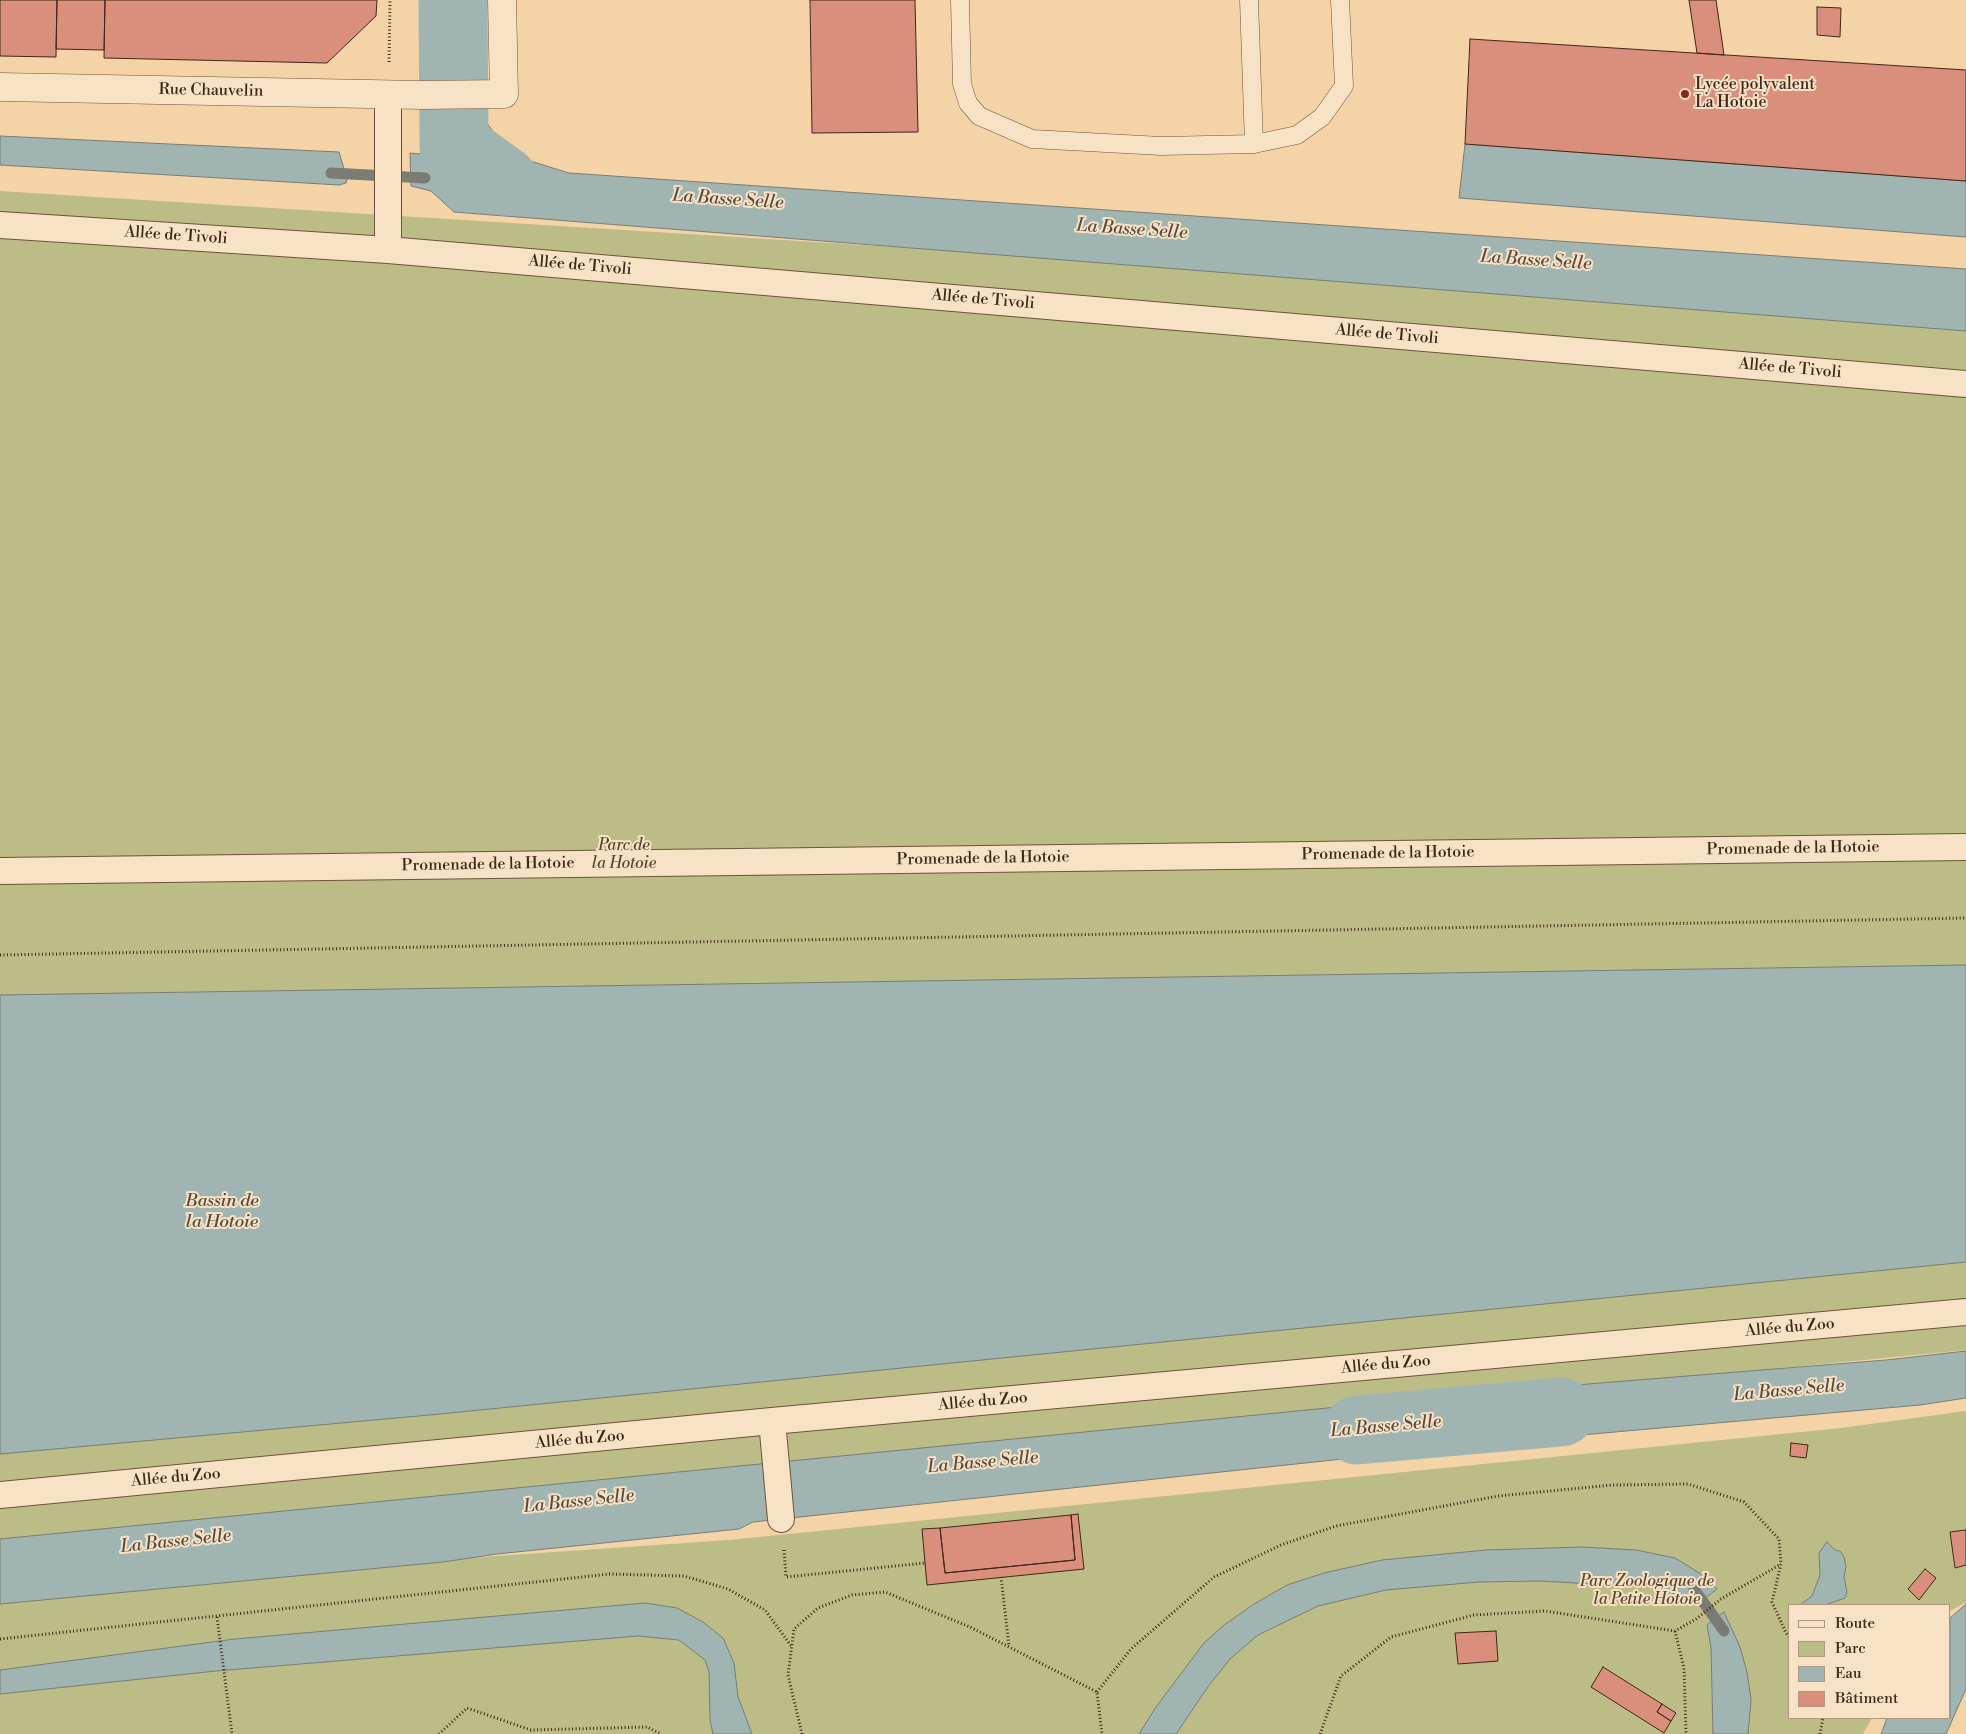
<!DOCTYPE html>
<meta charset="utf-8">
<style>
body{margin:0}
#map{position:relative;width:1966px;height:1734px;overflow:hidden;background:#f4d3a7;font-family:"Libre Bodoni",serif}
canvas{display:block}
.legend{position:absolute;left:1788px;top:1604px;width:162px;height:115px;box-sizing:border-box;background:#f8e2c6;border:1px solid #af9780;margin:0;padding:6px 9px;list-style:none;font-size:15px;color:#412718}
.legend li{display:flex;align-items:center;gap:10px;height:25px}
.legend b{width:25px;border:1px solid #af9780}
</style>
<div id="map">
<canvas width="1966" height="1734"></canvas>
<ul class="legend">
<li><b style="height:6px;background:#f8e2c6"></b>Route</li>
<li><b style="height:14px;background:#bcbc86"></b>Parc</li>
<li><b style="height:14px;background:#a0b5b2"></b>Eau</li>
<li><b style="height:14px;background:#da8e7c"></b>Bâtiment</li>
</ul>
</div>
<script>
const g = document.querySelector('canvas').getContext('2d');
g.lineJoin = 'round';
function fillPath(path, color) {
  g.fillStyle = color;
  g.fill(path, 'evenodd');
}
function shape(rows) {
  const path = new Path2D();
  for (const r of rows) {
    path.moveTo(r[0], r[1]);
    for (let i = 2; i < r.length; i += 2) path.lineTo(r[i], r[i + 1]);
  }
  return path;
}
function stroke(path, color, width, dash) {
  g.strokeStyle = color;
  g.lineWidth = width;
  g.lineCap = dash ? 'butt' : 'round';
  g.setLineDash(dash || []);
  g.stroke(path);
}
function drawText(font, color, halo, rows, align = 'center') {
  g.font = font + ' "Libre Bodoni",serif';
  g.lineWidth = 4;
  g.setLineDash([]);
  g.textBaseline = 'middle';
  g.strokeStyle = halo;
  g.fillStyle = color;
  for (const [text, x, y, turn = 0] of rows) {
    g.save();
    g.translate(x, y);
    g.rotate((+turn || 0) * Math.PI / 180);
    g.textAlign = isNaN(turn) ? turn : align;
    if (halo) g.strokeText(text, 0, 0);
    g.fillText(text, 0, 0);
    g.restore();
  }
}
fillPath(shape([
 [0,191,1966,314,1966,1350,0,1543],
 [1966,1411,1966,1602,1950,1611,1950,1605,1790,1605,1790,1718,1872,1718,1863,1734,0,1734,0,1592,104,1583,729,1540,1841,1428]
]), '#bcbc86');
const water = shape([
 [428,0,477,0,478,77,428,79,428,0],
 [429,111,482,111,488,125,498,137,527,160,569,173,1966,269,1966,331,454,212,431,191,411,186,410,153,420,154,428,147,429,111],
 [0,136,339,152,347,179,346,183,339,185,0,165,0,136],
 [1465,144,1966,181,1966,237,1459,198,1465,144],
 [1966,965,1966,1262,440,1414,0,1454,0,995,1966,965],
 [1966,1351,1966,1398,1920,1405,1468,1445,1464,1394,1886,1360,1966,1351],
 [1449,1396,1455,1447,753,1522,739,1529,497,1554,443,1562,0,1604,0,1539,1449,1396],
 [1827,1542,1835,1550,1840,1551,1844,1557,1846,1567,1844,1577,1847,1592,1845,1598,1825,1605,1800,1605,1812,1596,1820,1575,1819,1553,1827,1542],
 [1582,1547,1636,1550,1675,1558,1706,1577,1717,1589,1696,1605,1683,1596,1651,1587,1539,1581,1479,1582,1386,1590,1318,1606,1258,1635,1231,1658,1210,1684,1176,1734,1139,1734,1156,1707,1204,1643,1224,1625,1254,1604,1287,1585,1324,1573,1382,1560,1486,1550,1582,1547],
 [645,1603,677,1608,703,1622,723,1638,734,1663,738,1697,752,1734,713,1734,710,1720,709,1672,705,1660,679,1640,638,1636,216,1671,0,1694,0,1670,235,1639,645,1603],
 [1966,1604,1966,1689,1946,1734,1881,1734,1887,1718,1950,1718,1950,1618,1966,1604],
 [1724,1612,1740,1647,1747,1672,1751,1700,1748,1734,1713,1734,1711,1648,1707,1625,1724,1612]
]);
fillPath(water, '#a0b5b2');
stroke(water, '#7a7c74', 1);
stroke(shape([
 [331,173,425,178],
 [1694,1589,1724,1631]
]), '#7a7c74', 11);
stroke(shape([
 [453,0,454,145,504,181],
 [1357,1430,1561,1412]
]), '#a0b5b2', 69);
const building = shape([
 [0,0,57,0,56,57,0,56,0,0],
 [57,0,105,0,104,50,56,49,57,0],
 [105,0,377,0,376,16,327,63,104,58,105,0],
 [810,0,915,0,918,132,812,133,810,0],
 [1689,0,1716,0,1724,55,1697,53,1689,0],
 [1817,7,1841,8,1840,37,1817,35,1817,7],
 [1470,39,1966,70,1966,181,1465,144,1470,39],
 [1791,1443,1808,1445,1806,1458,1790,1456,1791,1443],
 [1078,1514,1084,1569,927,1585,922,1529,940,1528,945,1573,1075,1560,1071,1515,1078,1514],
 [1071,1515,1075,1560,945,1573,940,1528,1071,1515],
 [1966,1530,1966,1565,1955,1568,1950,1532,1966,1530],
 [1925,1569,1936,1578,1919,1600,1908,1589,1925,1569],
 [1496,1631,1498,1661,1458,1664,1455,1633,1496,1631],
 [1603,1667,1662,1704,1657,1712,1671,1721,1664,1733,1591,1687,1603,1667],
 [1662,1704,1676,1713,1671,1721,1657,1712,1662,1704]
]);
fillPath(building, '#da8e7c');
stroke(building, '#412718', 1);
const service = shape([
 [960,0,962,84,968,103,979,116,1032,139,1161,146,1254,144,1297,135,1322,117,1344,86,1340,0],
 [1249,0,1254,144]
]);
const pedestrian = shape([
 [388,94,388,250],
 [0,225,388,250,1966,384],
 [0,871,1966,847],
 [772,1421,781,1519],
 [0,1495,772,1421,1966,1312]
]);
const minor = shape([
 [0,87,421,95,504,94,502,0]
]);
stroke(service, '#6e523c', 19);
stroke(pedestrian, '#6e523c', 28);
stroke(minor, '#6e523c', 29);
stroke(shape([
 [389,62,390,0],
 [0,955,1966,918],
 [784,1550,786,1577,925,1563],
 [1001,1577,1009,1646],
 [217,1617,232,1734],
 [1675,1631,1684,1668,1686,1734],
 [0,1639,610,1574,684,1576,728,1589,765,1610,792,1647],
 [1097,1692,1131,1649,1214,1577,1281,1545,1336,1526,1498,1496,1612,1485,1688,1484,1744,1502,1779,1539,1781,1564,1772,1602,1786,1633,1790,1638],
 [439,1734,467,1708,531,1730,647,1727,661,1734],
 [802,1734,788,1675,794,1629,818,1608,852,1595,885,1592,970,1627,1097,1692,1102,1734],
 [1320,1734,1341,1676,1391,1637,1474,1615,1545,1611,1675,1631,1696,1619,1721,1599,1781,1564],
 [1820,1734,1823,1718]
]), '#412718', 3, [1, 2.5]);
stroke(service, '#f8e2c6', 18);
stroke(pedestrian, '#f8e2c6', 26);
stroke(minor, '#f8e2c6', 28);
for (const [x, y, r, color] of [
 [1685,94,5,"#8f2418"]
]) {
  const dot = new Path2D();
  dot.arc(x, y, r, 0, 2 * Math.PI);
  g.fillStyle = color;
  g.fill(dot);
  stroke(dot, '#f8e2c6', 2);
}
drawText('16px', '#412718', '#f8e2c6', [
 ["Lycée polyvalent",1695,85],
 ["La Hotoie",1695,103]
], 'left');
drawText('16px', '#412718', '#f8e2c6', [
 ["Rue Chauvelin",211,91,1],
 ["Allée de Tivoli",176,236,4],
 ["Allée de Tivoli",580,266,5],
 ["Allée de Tivoli",983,300,5],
 ["Allée de Tivoli",1387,335,5],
 ["Allée de Tivoli",1790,369,5],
 ["Promenade de la Hotoie",1793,849,-1],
 ["Promenade de la Hotoie",1388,854,-1],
 ["Promenade de la Hotoie",983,859,-1],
 ["Promenade de la Hotoie",488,865,-1],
 ["Allée du Zoo",1790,1328,-5],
 ["Allée du Zoo",1386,1365,-5],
 ["Allée du Zoo",983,1402,-5],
 ["Allée du Zoo",580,1440,-5],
 ["Allée du Zoo",176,1478,-5]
]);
drawText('italic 16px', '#5a452e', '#f8e2c6', [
 ["Parc de",624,846],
 ["la Hotoie",624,864],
 ["Parc Zoologique de",1647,1582],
 ["la Petite Hotoie",1647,1600]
]);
drawText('italic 18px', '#594a3e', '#f8e2c6', [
 ["La Basse Selle",728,200,4],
 ["La Basse Selle",1132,230,4],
 ["La Basse Selle",1536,261,4],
 ["Bassin de",222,1202],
 ["la Hotoie",222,1223],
 ["La Basse Selle",1789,1391,-5],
 ["La Basse Selle",1386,1427,-5],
 ["La Basse Selle",983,1463,-5],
 ["La Basse Selle",579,1502,-6],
 ["La Basse Selle",176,1542,-6]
]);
</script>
